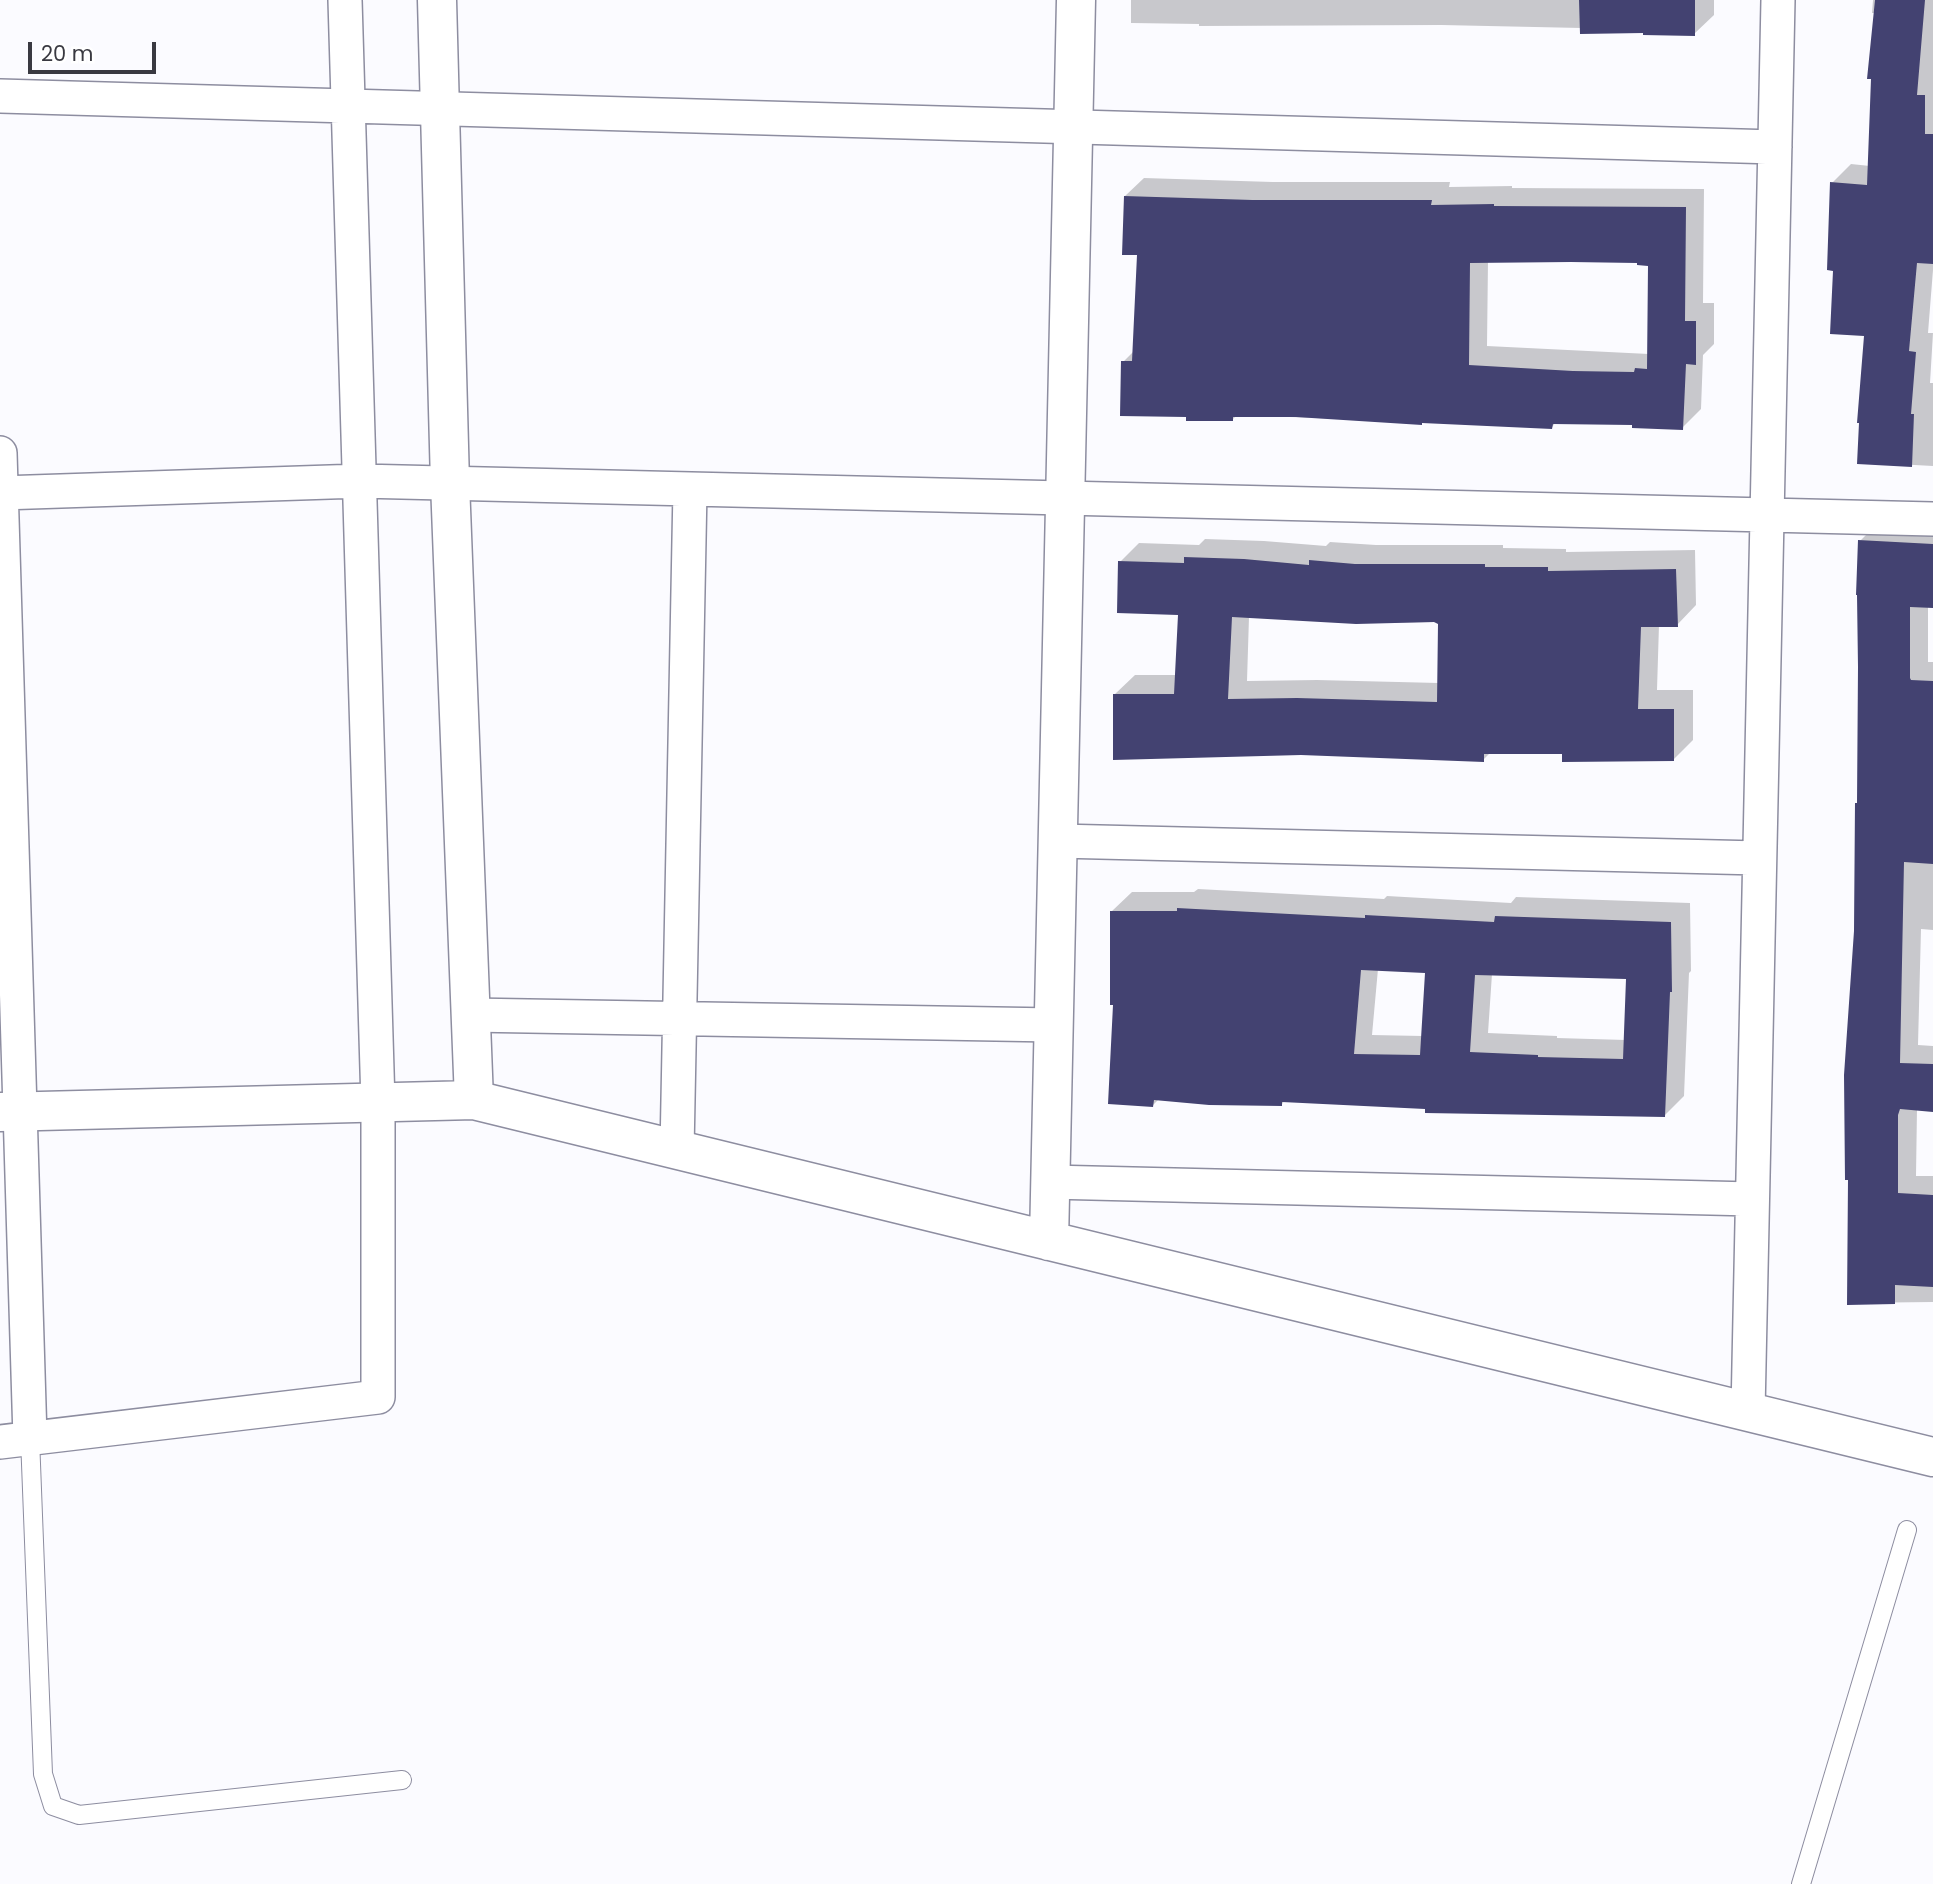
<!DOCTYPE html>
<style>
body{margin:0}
#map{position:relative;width:1933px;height:1884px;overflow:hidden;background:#fbfbff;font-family:Poppins,sans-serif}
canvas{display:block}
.scale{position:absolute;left:28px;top:42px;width:128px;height:32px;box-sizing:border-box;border:4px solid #393941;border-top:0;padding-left:9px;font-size:21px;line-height:24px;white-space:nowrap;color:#393941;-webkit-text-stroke:5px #fff;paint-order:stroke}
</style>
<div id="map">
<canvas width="1933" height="1884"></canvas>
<div class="scale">20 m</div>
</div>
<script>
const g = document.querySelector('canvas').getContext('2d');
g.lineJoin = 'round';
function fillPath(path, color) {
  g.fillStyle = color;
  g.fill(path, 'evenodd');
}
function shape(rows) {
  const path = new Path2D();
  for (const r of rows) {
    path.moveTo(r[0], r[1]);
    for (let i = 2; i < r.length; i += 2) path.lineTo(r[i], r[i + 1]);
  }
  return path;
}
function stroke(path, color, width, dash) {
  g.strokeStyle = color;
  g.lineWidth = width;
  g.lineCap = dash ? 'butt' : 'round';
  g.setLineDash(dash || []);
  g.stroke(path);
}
fillPath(shape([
 [1131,0,1714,0,1714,15,1694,34,1581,28,1441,25,1199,26,1199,24,1131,23],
 [1873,0,1933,0,1933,270,1928,333,1933,333,1930,383,1933,383,1933,466,1859,462,1866,334,1835,269,1832,183,1851,164,1870,166,1875,13,1872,13],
 [1144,178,1273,182,1450,182,1449,187,1512,186,1512,188,1704,189,1703,303,1714,303,1714,344,1703,355,1701,409,1682,428,1634,424,1556,422,1552,427,1237,415,1232,420,1188,415,1123,362,1135,350,1139,253,1125,196],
 [1488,261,1639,261,1650,264,1649,354,1487,346],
 [1878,523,1933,525,1933,606,1928,606,1928,662,1933,662,1933,930,1921,929,1918,1045,1933,1046,1933,1110,1917,1109,1916,1176,1933,1176,1933,1302,1849,1303,1859,802,1860,541],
 [1205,539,1264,541,1326,546,1330,542,1376,545,1503,545,1503,548,1566,549,1566,552,1695,550,1696,605,1677,625,1659,625,1657,690,1693,690,1693,740,1673,760,1564,752,1491,752,1483,760,1115,694,1135,675,1177,675,1180,613,1120,562,1139,543,1199,545],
 [1249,617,1356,623,1440,622,1439,683,1317,680,1247,681],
 [1198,889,1384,899,1387,896,1511,903,1516,897,1690,903,1691,971,1689,973,1684,1096,1665,1115,1285,1100,1282,1104,1159,1099,1153,1105,1115,1003,1112,911,1132,892,1194,892],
 [1378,969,1426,972,1423,1036,1372,1035],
 [1492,974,1627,977,1626,1040,1557,1038,1557,1036,1488,1033]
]), '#0003');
fillPath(shape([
 [1579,0,1695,0,1695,36,1643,35,1643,33,1580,34],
 [1875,0,1925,0,1917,95,1925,95,1925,134,1933,134,1933,264,1917,263,1909,351,1916,352,1911,414,1914,414,1912,467,1857,464,1859,423,1857,423,1864,336,1830,334,1833,271,1827,270,1830,182,1867,185,1871,79,1867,79],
 [1124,196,1253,200,1432,200,1431,205,1494,204,1494,206,1686,207,1685,321,1696,321,1696,365,1686,364,1683,430,1632,428,1632,425,1553,424,1552,429,1422,423,1422,425,1296,417,1233,417,1233,421,1186,421,1186,417,1120,416,1121,361,1132,361,1137,255,1122,255],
 [1571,262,1637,263,1637,265,1648,266,1647,369,1635,368,1634,372,1573,371,1469,365,1470,263],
 [1858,540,1933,544,1933,608,1910,607,1910,678,1911,680,1933,681,1933,864,1904,862,1900,1063,1933,1064,1933,1112,1900,1109,1898,1115,1898,1193,1933,1195,1933,1287,1895,1285,1895,1304,1847,1305,1848,1180,1845,1180,1844,1075,1854,931,1855,803,1857,803,1858,667,1857,595,1856,595],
 [1184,557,1244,559,1309,565,1309,560,1355,564,1485,564,1485,567,1548,567,1548,571,1676,569,1678,627,1641,627,1638,709,1674,709,1674,761,1562,762,1562,754,1484,754,1484,762,1301,755,1113,760,1113,694,1174,694,1178,615,1117,613,1118,561,1184,563],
 [1232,617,1356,624,1434,622,1438,624,1437,702,1297,698,1228,699],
 [1177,908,1365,918,1365,915,1494,922,1495,916,1671,922,1672,992,1670,992,1665,1117,1425,1113,1425,1109,1282,1102,1282,1106,1209,1105,1154,1100,1153,1107,1108,1104,1113,1005,1110,1005,1110,911,1177,911],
 [1361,970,1425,973,1420,1055,1354,1054],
 [1475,975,1626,979,1623,1059,1538,1057,1538,1055,1470,1052]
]), '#434271');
const service = shape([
 [30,1438,43,1774,53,1806,79,1815,402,1780],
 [1801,1884,1907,1530]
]);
const minor = shape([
 [0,96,1775,147],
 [0,453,30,1438],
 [1,493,360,481,1933,519],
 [1058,841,1759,858],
 [470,1015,1054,1025],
 [677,1150,690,489],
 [1050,1182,1752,1199],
 [1748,1411,1778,0],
 [0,1442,378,1397,378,1103,345,0]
]);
const tertiary = shape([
 [437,0,450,483,474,1100],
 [0,1112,474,1100,1933,1457],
 [1049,1241,1076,0]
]);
stroke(service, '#8d8da0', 20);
stroke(minor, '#8d8da0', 36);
stroke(tertiary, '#8d8da0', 41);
stroke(service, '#fff', 18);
stroke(minor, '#fff', 33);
stroke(tertiary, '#fff', 38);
</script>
